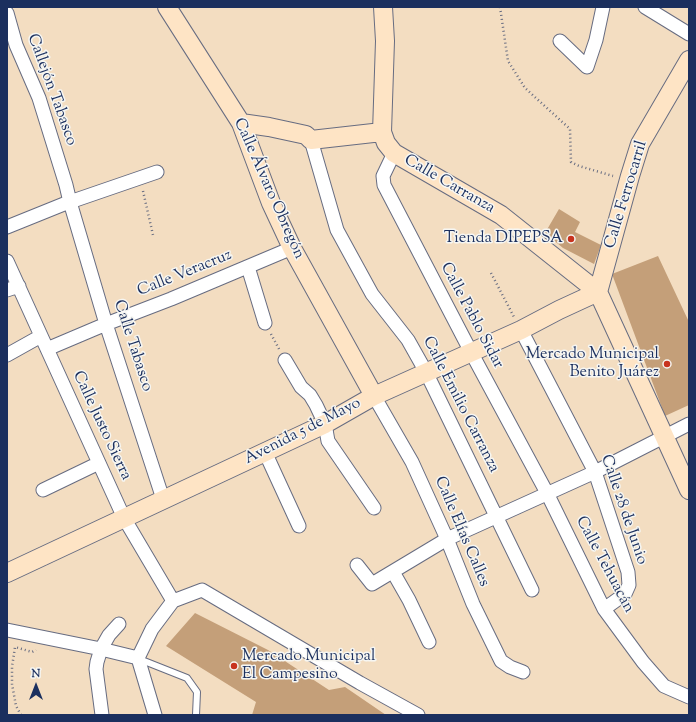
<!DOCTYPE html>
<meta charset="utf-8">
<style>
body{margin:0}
#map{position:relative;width:696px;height:722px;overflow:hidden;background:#f3ddc1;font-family:"Sorts Mill Goudy",serif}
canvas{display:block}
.frame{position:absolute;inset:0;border:8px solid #1b2f5e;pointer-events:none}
.north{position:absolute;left:16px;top:666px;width:40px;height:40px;-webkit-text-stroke:3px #f6f6f2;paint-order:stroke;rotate:0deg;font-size:11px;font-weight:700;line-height:16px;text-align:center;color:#1b2f5e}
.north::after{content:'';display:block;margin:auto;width:14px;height:18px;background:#1b2f5e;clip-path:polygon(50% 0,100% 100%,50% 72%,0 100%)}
</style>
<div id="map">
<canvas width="696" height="722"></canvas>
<div class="frame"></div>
<div class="north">N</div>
</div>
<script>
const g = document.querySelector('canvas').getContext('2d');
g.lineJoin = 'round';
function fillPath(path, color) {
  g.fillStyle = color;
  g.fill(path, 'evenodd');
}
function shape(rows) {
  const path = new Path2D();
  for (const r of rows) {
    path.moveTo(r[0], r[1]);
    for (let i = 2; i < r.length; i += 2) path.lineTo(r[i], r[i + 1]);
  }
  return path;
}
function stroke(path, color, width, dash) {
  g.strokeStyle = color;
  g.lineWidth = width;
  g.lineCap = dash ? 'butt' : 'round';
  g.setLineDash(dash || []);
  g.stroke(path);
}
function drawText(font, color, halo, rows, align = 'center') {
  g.font = font + ' "Sorts Mill Goudy",serif';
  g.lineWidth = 3;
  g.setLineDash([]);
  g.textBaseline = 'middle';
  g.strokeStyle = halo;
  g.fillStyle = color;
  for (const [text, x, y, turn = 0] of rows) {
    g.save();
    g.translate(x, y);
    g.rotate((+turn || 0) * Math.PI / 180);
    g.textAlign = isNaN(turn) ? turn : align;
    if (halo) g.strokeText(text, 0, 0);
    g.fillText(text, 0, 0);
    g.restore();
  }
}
fillPath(shape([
 [559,209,580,222,575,232,601,245,594,264,563,248,545,233],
 [658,256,689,322,689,405,665,416,612,274],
 [195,613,268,650,329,690,345,687,386,715,252,715,256,702,166,646]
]), '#c49f79');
const lane = shape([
 [139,659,187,678,197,692,196,715]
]);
const street = shape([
 [645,7,689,34],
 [7,13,16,45,39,98,66,185,70,202,106,324,163,499],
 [560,41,587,67,596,40,603,7],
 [311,140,337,230,372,294,408,340,426,372,532,590],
 [394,153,383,176,384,185,471,352,547,493,604,609,643,662,664,686,689,697],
 [7,227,64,204,157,172],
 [7,261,124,518,173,601],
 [248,267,265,323],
 [7,290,19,286],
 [521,330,595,472,628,572,629,585,625,594,604,609],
 [47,349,106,324,171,299,292,248],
 [7,355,41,336],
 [285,360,301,387,310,395,316,405,325,424,328,441,374,508],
 [374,396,412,462,447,539,473,604,501,661,510,667,523,672],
 [265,452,299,526],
 [43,490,99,463],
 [357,565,372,584,447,539,595,472,689,424],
 [393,572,409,600,429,642],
 [7,630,101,649,138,658],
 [138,658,152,629,173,601,202,590,360,683,418,715],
 [138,658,155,715],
 [102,715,96,669,97,662,101,649,109,635,119,624]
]);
const secondary = shape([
 [167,7,241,123,271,203,292,248,374,396],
 [383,7,385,41,382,132,386,143,394,153,501,215,598,292,689,490],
 [241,123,269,127,306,135,311,140,382,132],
 [598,292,630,176,640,144,689,60],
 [7,573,325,424,374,396,521,330,559,310,598,292]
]);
stroke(lane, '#676c81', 8);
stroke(street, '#676c81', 15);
stroke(secondary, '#676c81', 20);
stroke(shape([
 [500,7,508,61,525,88,570,129,571,162,579,166,613,176],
 [143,191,153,235],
 [491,273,514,317],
 [271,334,279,349],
 [21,715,16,706,12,684,12,667,15,647,32,652,36,650]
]), '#676c81', 2.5, [1, 3]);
stroke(lane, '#fff', 6);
stroke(street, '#fff', 13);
stroke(secondary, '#fee4c5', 18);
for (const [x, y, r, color] of [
 [571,239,4,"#c8321e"],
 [667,364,4,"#c8321e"],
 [234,666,4,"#c8321e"]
]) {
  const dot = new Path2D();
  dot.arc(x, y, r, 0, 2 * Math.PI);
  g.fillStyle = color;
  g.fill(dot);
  stroke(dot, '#f6f6f2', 1.5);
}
drawText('16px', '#1b2f5e', '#f6f6f2', [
 ["Callejón Tabasco",51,90,70],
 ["Calle Carranza",449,185,30],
 ["Calle Álvaro Obregón",268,189,66],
 ["Calle Ferrocarril",627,195,-73],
 ["Calle Veracruz",185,274,-22],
 ["Calle Pablo Sidar",471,316,62],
 ["Calle Tabasco",132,346,72],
 ["Calle Emilio Carranza",460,405,63],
 ["Calle Justo Sierra",101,426,65],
 ["Avenida 5 de Mayo",303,432,-27],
 ["Calle 28 de Junio",623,510,71],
 ["Calle Elías Calles",461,532,67],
 ["Calle Tehuacán",604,565,62]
]);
drawText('16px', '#1b2f5e', '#f6f6f2', [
 ["Tienda DIPEPSA",563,239],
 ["Mercado Municipal",659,355],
 ["Benito Juárez",659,373],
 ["Mercado Municipal",242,657,"left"],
 ["El Campesino",242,675,"left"]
], 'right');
</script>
